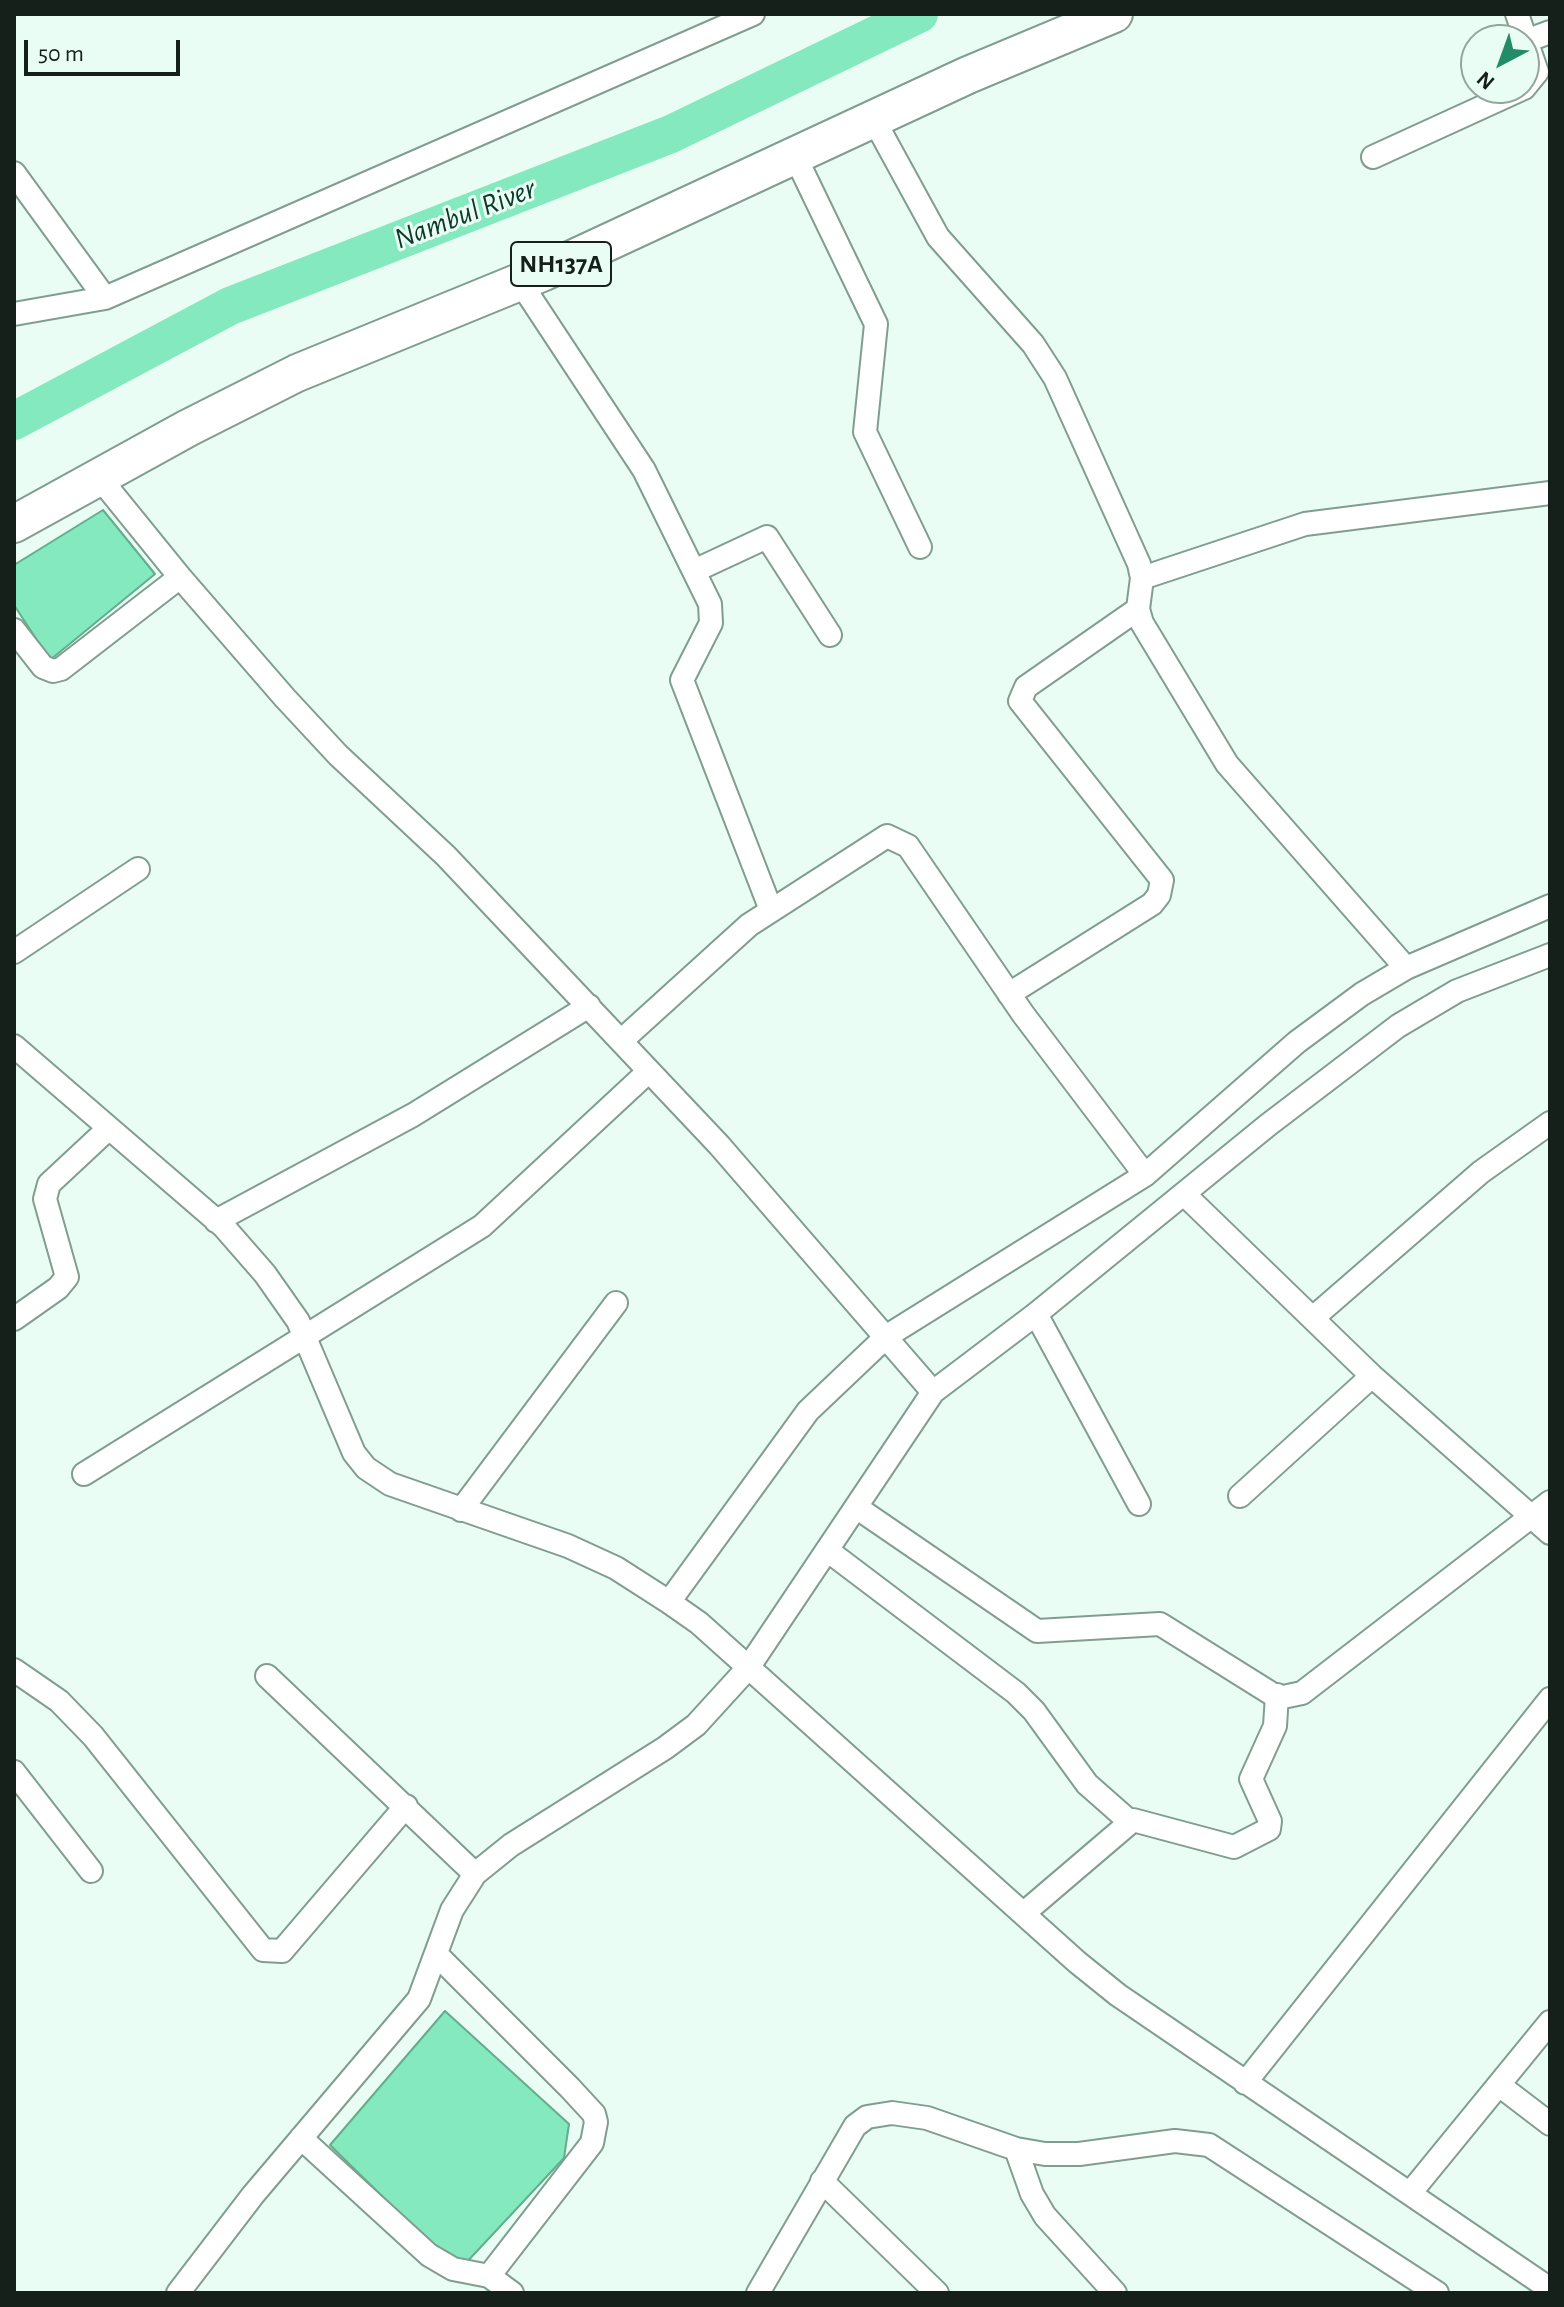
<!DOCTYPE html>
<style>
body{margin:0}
#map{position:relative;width:1564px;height:2307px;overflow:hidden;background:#eafdf4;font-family:"Alegreya Sans",sans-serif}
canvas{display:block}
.frame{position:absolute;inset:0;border:16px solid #15201b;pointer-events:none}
.north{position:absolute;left:1460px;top:24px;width:80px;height:80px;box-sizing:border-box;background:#eafdf4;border:2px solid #95a59d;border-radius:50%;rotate:221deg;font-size:22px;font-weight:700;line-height:32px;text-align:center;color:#15201b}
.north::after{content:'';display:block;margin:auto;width:28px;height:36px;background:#228b67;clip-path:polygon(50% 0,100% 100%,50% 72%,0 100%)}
.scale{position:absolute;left:24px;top:40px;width:156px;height:36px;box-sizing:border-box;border:4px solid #15201b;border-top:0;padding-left:10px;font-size:24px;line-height:28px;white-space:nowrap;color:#15201b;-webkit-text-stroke:6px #eafdf4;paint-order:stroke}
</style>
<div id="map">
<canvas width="1564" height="2307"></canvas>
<div class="frame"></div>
<div class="north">N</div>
<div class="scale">50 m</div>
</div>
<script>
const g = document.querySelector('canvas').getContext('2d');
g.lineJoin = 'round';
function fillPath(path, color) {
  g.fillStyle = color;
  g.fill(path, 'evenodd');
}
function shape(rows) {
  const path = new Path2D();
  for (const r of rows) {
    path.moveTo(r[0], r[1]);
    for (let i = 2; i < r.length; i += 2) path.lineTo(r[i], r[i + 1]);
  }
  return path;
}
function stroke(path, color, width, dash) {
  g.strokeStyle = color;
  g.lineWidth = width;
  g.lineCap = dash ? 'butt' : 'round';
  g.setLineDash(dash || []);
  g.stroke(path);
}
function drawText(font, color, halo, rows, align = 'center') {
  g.font = font + ' "Alegreya Sans",sans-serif';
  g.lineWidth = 6;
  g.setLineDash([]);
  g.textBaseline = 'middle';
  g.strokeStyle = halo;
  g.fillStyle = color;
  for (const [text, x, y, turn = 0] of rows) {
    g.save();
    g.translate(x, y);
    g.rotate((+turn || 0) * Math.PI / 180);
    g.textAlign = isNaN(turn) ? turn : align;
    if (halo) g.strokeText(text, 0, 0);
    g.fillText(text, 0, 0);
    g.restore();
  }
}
const water = shape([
 [103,510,155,574,50,660,14,605,14,565,103,510],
 [445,2011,569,2124,564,2158,464,2265,453,2266,330,2145,445,2011]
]);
fillPath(water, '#84e9bf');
stroke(water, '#63ad8e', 2);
stroke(shape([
 [14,421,230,306,671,134,919,14]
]), '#84e9bf', 38);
const minor = shape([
 [1517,14,1537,72,1524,88],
 [1526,41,1550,32],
 [874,120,938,237,1033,344,1055,378,1139,564,1142,578,1138,609,1142,623,1227,764,1406,968],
 [795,156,876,324,865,432,920,547],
 [1373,157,1524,88],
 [14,173,105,298],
 [520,282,644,470,710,604,711,623,682,680,771,910],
 [14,314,105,298,753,14],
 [98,476,180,577,285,698,338,755,446,856,719,1145,933,1392],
 [694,571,767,537,830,635],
 [1142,578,1305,524,1550,493],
 [14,630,43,667,53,671,61,669,180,577],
 [14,952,138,869],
 [1009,994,1152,904,1159,895,1162,880,1020,701,1026,687,1138,609],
 [621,1041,749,925,887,836,908,846,1023,1014,1145,1175],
 [14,1046,224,1227,265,1274,298,1321,354,1453,366,1468,390,1484,568,1546,616,1568,669,1602,699,1623,1077,1962,1118,1995,1550,2289],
 [1185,1195,1372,1376,1550,1533],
 [216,1221,413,1115,589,1006],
 [1036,1314,1139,1504],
 [1314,1317,1481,1172,1550,1123],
 [14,1319,58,1288,67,1277,45,1199,49,1184,108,1129],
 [84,1474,482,1226,649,1071],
 [1240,1496,1372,1376],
 [856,1507,1037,1631,1160,1624,1272,1694,1283,1697,1302,1693,1550,1502],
 [461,1510,616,1303],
 [827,1550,1016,1693,1034,1711,1087,1784,1129,1821],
 [669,1602,808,1411,887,1336,1145,1175,1297,1042,1362,994,1406,968,1550,906],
 [14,1670,59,1701,93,1736,263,1950,282,1951,406,1806],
 [267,1676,475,1874],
 [14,1772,91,1871],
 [1024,1913,1133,1820,1234,1847,1269,1829,1270,1821,1251,1779,1275,1726,1277,1695],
 [438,1956,570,2088,594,2114,596,2122,592,2143,489,2276],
 [1245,2083,1550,1699],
 [1499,2085,1550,2124],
 [301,2138,429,2255,453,2269,489,2276,512,2293],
 [1016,2149,1032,2194,1045,2216,1115,2293],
 [822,2181,937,2293],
 [1411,2192,1550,2022],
 [178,2293,253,2195,419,1999,452,1910,475,1874,511,1845,665,1748,696,1725,748,1668,933,1392,1036,1314,1268,1125,1398,1026,1457,991,1550,955],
 [758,2293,855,2126,867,2117,892,2113,927,2118,1016,2149,1045,2154,1079,2154,1175,2141,1209,2145,1437,2293]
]);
const trunk = shape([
 [14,524,188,428,297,373,544,272,968,75,1114,14]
]);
stroke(minor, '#809e90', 26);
stroke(trunk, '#809e90', 40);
stroke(minor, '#fff', 22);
stroke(trunk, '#fff', 36);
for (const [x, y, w] of [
 [561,264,100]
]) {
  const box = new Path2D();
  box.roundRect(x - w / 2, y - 22, w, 44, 6);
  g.fillStyle = '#eafdf4';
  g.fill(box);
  stroke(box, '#15201b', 2);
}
drawText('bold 26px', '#15201b', null, [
 ["NH137A",561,264]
]);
drawText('italic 30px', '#0c3a2a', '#eafdf4', [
 ["Nambul River",465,214,-21]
]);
</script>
